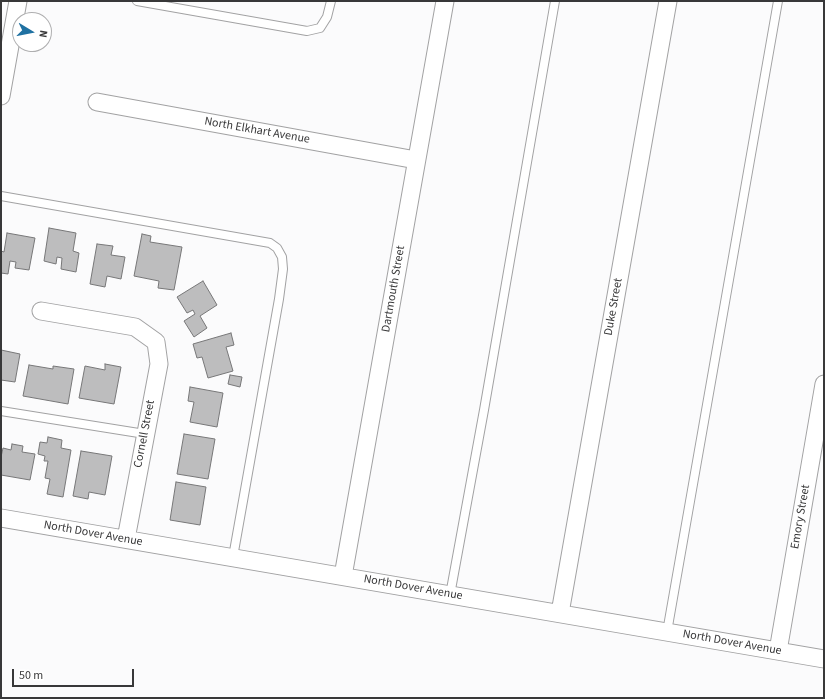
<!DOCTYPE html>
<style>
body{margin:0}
#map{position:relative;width:825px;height:699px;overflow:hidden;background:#fbfbfc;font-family:"Source Sans 3",sans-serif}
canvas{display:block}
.frame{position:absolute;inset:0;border:2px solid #383839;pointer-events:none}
.north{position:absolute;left:12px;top:12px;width:40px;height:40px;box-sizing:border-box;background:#fff;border:1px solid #afafb0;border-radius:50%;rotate:100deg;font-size:11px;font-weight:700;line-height:16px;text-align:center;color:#383839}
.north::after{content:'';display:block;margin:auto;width:14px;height:18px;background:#1f71a2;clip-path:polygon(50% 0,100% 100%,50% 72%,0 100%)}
.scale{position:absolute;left:12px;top:669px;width:122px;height:18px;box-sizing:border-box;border:2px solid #383839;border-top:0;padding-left:5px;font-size:12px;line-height:14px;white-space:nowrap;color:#383839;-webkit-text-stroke:3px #fff;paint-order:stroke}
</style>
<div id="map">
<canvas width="825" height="699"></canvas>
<div class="frame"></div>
<div class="north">N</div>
<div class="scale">50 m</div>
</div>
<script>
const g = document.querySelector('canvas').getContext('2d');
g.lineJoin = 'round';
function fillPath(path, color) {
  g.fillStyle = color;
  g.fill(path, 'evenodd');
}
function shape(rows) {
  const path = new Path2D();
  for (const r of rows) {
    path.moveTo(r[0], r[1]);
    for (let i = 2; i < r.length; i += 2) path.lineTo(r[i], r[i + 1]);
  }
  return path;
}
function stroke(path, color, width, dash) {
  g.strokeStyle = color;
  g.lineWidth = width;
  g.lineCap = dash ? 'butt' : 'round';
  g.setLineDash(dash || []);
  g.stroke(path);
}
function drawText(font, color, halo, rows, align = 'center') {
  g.font = font + ' "Source Sans 3",sans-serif';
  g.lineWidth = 3;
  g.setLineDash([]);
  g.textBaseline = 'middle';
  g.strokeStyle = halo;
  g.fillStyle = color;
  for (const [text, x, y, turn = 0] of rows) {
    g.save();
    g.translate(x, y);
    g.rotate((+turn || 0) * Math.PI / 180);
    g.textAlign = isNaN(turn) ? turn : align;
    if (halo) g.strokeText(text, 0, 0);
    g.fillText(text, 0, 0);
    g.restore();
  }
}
const building = shape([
 [49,228,76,233,73,251,79,253,76,272,61,269,62,258,57,257,56,264,44,261,49,228],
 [7,233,35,238,29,270,15,268,16,262,10,261,8,274,1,273,1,251,4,252,7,233],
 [142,234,151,236,150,242,182,247,174,290,158,288,159,281,134,276,142,234],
 [97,244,113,246,111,255,125,257,121,279,107,276,105,287,90,284,97,244],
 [203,281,217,305,200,316,207,328,194,337,184,321,195,314,193,310,187,313,177,297,203,281],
 [231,333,234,345,226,347,233,371,208,378,202,357,197,358,193,344,231,333],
 [1,350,20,354,15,382,1,380,1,350],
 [105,364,121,367,114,404,79,398,85,366,105,370,105,364],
 [29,365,53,369,53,366,74,369,68,404,23,396,29,365],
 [230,375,242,377,240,387,228,384,230,375],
 [190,387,223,393,217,427,190,422,194,402,188,401,190,387],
 [184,434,215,439,208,479,177,474,184,434],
 [48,437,62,440,61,448,71,450,63,497,47,494,50,479,45,478,48,461,44,461,45,456,38,454,40,442,47,443,48,437],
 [12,444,23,446,22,452,35,454,30,480,1,475,1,457,3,448,11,450,12,444],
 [81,451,112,456,105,495,89,492,88,499,73,496,81,451],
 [176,482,206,487,200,525,170,520,176,482]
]);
fillPath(building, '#bdbdbe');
stroke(building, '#777778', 1);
const service = shape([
 [137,1,307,31,320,28,327,17,331,1],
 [1,196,270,243,277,248,282,257,283,269,279,299,233,557],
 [1,411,145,434],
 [450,595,484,410,555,1],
 [667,632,778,1]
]);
const minor = shape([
 [1,96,18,1],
 [97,102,416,160],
 [41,311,135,327,156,342,159,364,126,539],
 [1,518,824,659],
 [343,576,445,1],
 [560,613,668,1],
 [778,651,824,384]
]);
stroke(service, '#a2a2a3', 10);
stroke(minor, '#a2a2a3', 19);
stroke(service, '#fff', 8);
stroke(minor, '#fff', 17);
drawText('12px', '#383839', '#fff', [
 ["North Elkhart Avenue",257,131,10],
 ["Dartmouth Street",394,289,-80],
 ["Duke Street",614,307,-80],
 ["Cornell Street",145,434,-79],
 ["Emory Street",801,517,-80],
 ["North Dover Avenue",93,534,10],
 ["North Dover Avenue",413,588,10],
 ["North Dover Avenue",732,643,10]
]);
</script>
